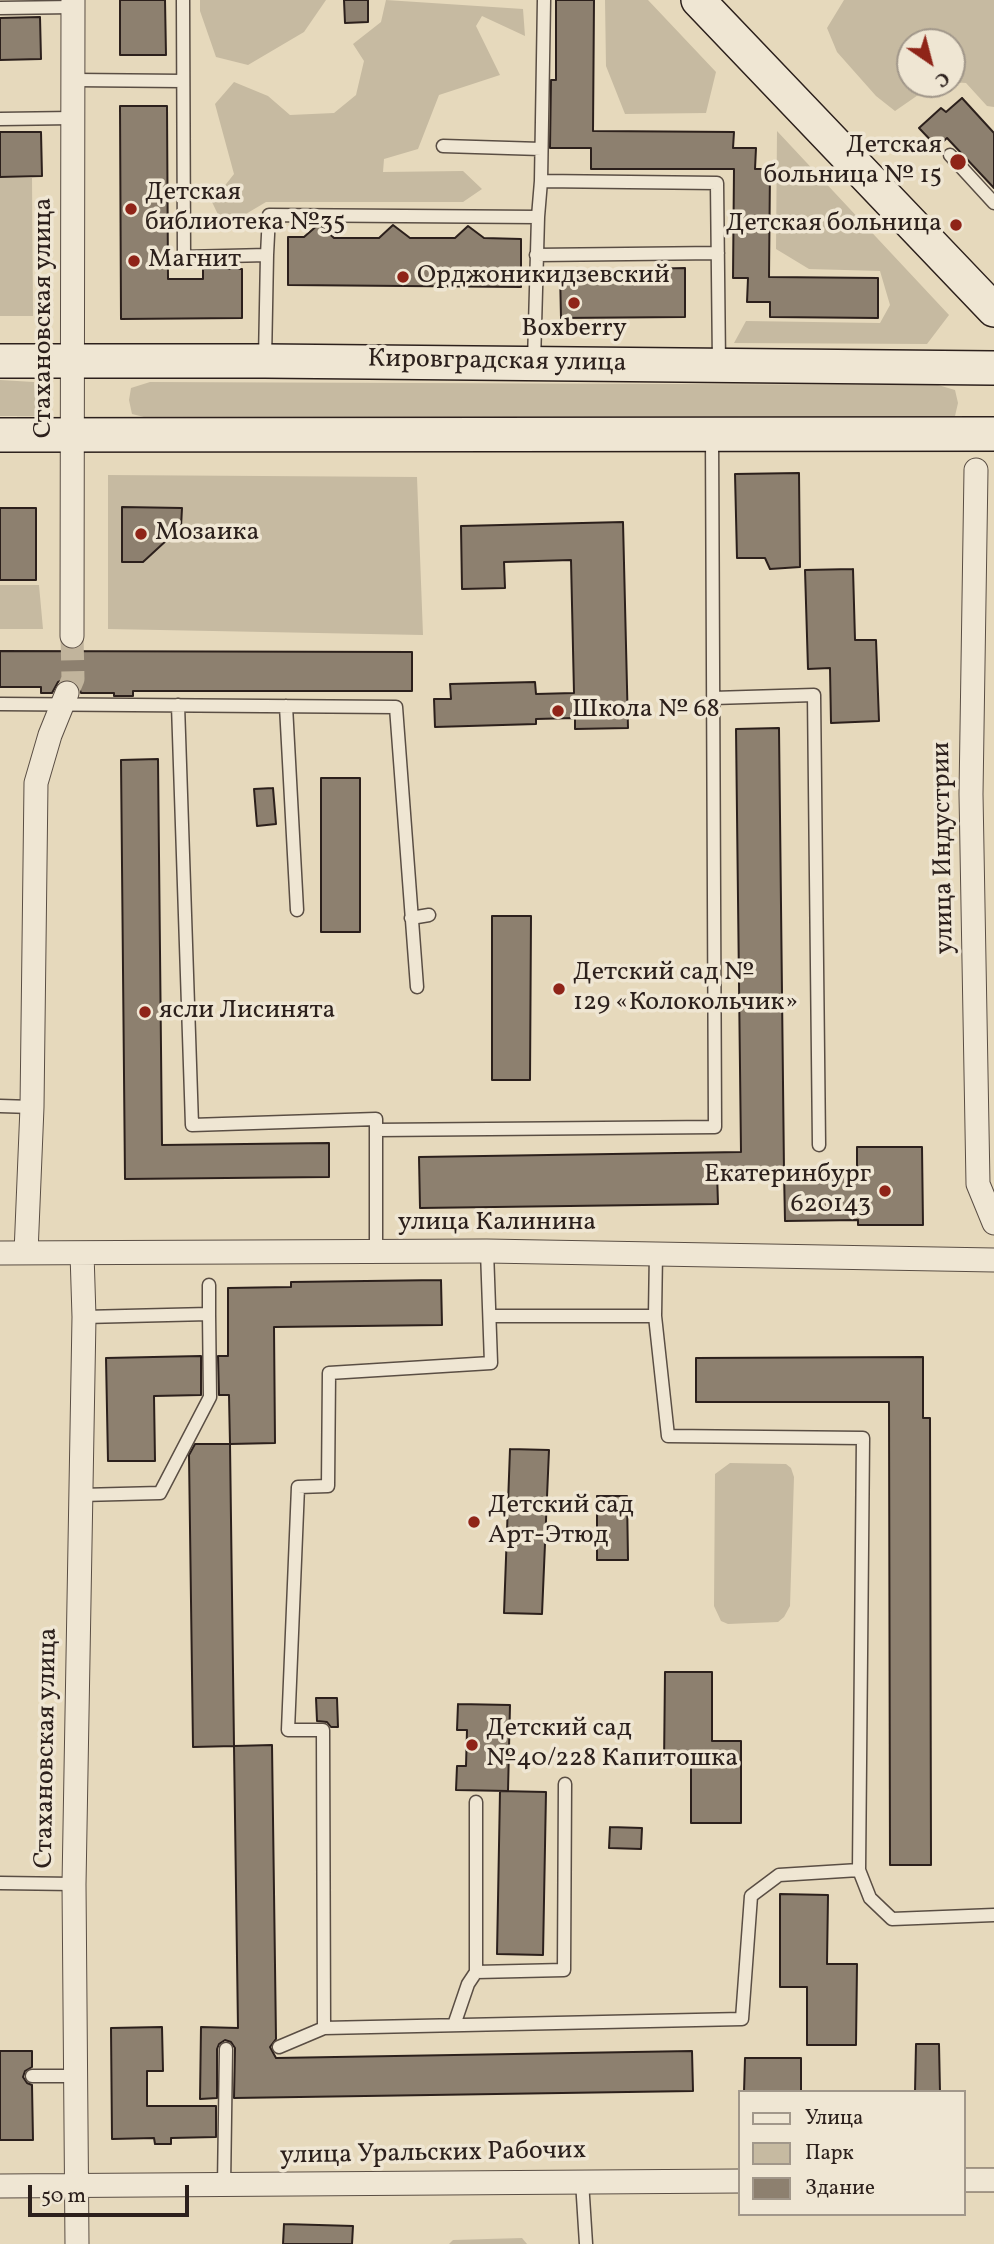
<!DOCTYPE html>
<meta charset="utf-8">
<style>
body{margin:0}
#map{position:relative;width:994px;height:2244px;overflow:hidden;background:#e6d9bc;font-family:Vollkorn,serif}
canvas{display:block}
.legend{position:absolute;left:738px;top:2090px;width:228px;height:126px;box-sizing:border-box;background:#efe6d3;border:2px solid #a1978a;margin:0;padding:9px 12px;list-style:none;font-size:21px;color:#2c201c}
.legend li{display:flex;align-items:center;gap:14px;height:35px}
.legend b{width:35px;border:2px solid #a1978a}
.north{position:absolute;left:896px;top:28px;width:70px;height:70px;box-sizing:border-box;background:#efe6d3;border:2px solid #a1978a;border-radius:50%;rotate:145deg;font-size:19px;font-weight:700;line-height:28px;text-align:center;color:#2c201c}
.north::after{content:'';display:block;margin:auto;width:24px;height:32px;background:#8f2418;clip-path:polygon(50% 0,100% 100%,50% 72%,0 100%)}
.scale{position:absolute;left:28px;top:2185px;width:161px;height:32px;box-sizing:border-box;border:4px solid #2c201c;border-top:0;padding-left:9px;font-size:21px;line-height:24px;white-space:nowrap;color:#2c201c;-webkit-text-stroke:5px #efe6d3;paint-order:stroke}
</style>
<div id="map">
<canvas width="994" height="2244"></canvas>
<ul class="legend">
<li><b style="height:9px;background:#efe6d3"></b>Улица</li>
<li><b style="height:19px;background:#c6baa1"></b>Парк</li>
<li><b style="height:19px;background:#8d806f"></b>Здание</li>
</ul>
<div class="north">С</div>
<div class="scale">50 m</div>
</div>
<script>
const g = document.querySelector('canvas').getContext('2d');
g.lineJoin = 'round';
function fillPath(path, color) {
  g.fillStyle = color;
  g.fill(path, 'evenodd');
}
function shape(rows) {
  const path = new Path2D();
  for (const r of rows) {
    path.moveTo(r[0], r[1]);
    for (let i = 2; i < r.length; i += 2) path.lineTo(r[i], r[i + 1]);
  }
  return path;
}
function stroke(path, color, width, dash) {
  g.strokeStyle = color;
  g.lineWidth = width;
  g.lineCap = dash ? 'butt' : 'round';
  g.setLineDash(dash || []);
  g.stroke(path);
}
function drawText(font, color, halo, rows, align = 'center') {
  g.font = font + ' Vollkorn,serif';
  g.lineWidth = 7;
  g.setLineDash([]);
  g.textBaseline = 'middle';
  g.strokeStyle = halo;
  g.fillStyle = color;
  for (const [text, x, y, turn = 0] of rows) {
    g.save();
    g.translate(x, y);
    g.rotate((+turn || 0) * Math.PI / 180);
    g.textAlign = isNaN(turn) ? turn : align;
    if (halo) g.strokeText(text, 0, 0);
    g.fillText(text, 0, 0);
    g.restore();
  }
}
fillPath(shape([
 [200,0,326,0,304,32,248,65,216,57,200,11],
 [386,0,523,9,525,36,482,16,476,26,500,75,439,95,418,149,384,159,383,172,463,171,482,189,463,202,266,202,224,227,212,202,234,174,215,104,234,82,268,96,290,115,334,113,356,95,364,61,353,44,381,22],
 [605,0,648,0,716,72,706,113,625,114,606,66],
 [844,0,994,0,994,107,987,106,966,83,952,82,952,42,910,42,910,84,934,84,895,111,876,96,837,52,827,28],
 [777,131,949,315,927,344,734,343,746,321,880,323,890,305,880,271,809,269,776,249],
 [0,178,32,178,33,316,0,316],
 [0,380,34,382,37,416,0,416],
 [150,382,938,385,955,390,958,403,955,416,936,422,152,419,132,414,129,400,131,388],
 [108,475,417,477,423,635,108,629],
 [0,585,39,585,43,629,0,629],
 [730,1463,786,1464,791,1468,794,1477,790,1606,784,1617,778,1622,728,1624,721,1621,714,1606,715,1474],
 [522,2238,527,2244,449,2244,453,2240]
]), '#c6baa1');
const building = shape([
 [120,0,165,0,166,55,120,55,120,0],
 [344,0,368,0,368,22,345,23,344,0],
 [556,0,594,0,593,131,734,132,733,148,756,148,755,169,770,169,769,277,878,278,878,318,770,317,770,302,747,302,748,278,733,278,734,169,591,169,591,148,550,148,551,80,556,80,556,0],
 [40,17,41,59,0,60,0,18,40,17],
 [962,98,994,133,994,188,947,138,937,147,919,128,941,108,946,112,962,98],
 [120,106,167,106,168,279,203,279,203,269,242,269,242,318,121,319,120,106],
 [0,132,41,132,42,176,0,177,0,132],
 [319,224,334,238,379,238,393,225,410,238,455,238,468,226,484,238,521,239,521,287,288,285,288,237,304,237,319,224],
 [685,268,685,317,561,318,560,271,597,270,597,277,645,277,645,269,685,268],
 [799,473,800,567,770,569,765,558,737,558,735,474,799,473],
 [122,507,182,508,181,527,143,562,122,562,122,507],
 [0,508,36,508,36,580,0,580,0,508],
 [623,522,628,728,575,729,575,718,536,719,536,724,435,727,434,699,451,699,450,684,535,682,536,694,574,693,571,560,504,562,505,588,462,589,461,526,623,522],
 [853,569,855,640,876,640,879,721,831,723,830,668,808,669,805,570,853,569],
 [0,651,412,652,412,691,133,691,133,696,114,696,114,693,81,693,78,684,66,679,58,682,52,693,41,693,41,687,0,687,0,651],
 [779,728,784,1171,717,1172,718,1204,420,1208,419,1157,741,1152,736,729,779,728],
 [158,759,162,1145,329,1143,329,1177,125,1179,121,760,158,759],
 [321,778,360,778,360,932,321,932,321,778],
 [273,788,276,824,257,826,254,789,273,788],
 [492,916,531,916,530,1080,492,1080,492,916],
 [857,1147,922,1147,923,1225,858,1225,858,1220,785,1221,784,1171,857,1170,857,1147],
 [441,1280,442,1325,274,1327,275,1443,230,1444,229,1395,219,1395,218,1356,228,1356,228,1288,291,1287,291,1282,441,1280],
 [201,1356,201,1395,154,1396,155,1461,108,1461,106,1358,201,1356],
 [923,1357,923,1418,930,1418,931,1865,890,1865,889,1402,696,1402,696,1358,923,1357],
 [195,1444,230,1444,234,1746,193,1747,189,1455,195,1444],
 [510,1449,549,1450,542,1614,504,1613,510,1449],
 [597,1496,627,1496,628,1560,597,1560,597,1496],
 [665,1672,712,1672,712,1741,741,1741,741,1823,691,1823,691,1765,664,1765,665,1672],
 [316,1698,337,1698,338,1727,331,1727,327,1722,317,1721,316,1698],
 [458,1704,510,1705,508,1791,456,1790,457,1766,466,1766,467,1730,457,1730,458,1704],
 [272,1745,276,2039,270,2047,276,2058,692,2051,693,2091,234,2098,235,2048,231,2042,225,2040,219,2044,217,2049,217,2098,200,2099,201,2027,238,2028,234,1746,272,1745],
 [500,1791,546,1792,543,1955,497,1954,500,1791],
 [610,1827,642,1828,641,1849,609,1848,610,1827],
 [780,1894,828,1895,827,1964,857,1964,856,2045,807,2045,807,1987,780,1987,780,1894],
 [162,2027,163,2071,147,2071,147,2106,216,2106,216,2137,171,2138,171,2144,155,2144,154,2138,112,2139,111,2028,162,2027],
 [916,2044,939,2044,940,2092,915,2092,916,2044],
 [0,2051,32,2051,32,2067,25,2071,23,2077,27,2083,32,2085,33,2140,0,2140,0,2051],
 [745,2058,801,2058,801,2092,744,2092,745,2058],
 [284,2224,353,2226,352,2244,283,2244,284,2224]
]);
fillPath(building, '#8d806f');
stroke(building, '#2c201c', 2);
stroke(shape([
 [67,693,73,679,72,636]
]), '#c1b49c', 23, [23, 11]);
const lane = shape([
 [183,0,184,257,267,255,269,215,538,217,534,362],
 [544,0,541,181,717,183,719,364],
 [0,8,73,7],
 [74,80,183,81],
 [0,119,73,118],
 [443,146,541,149],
 [950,155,994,203],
 [538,217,541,181],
 [536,255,718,253],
 [265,360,267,255],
 [713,698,814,695,819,1145],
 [0,704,396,707,417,987],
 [178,705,192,1125,376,1119,376,1130],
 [286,706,297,910],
 [411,918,429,915],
 [0,1106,32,1107],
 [487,1251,491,1363,329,1373,328,1486,298,1487,288,1730,323,1730,324,2028,742,2019,751,1896,779,1875,859,1870],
 [376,1252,376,1130,715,1127,712,434],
 [656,1252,655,1316,668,1436,863,1438,859,1870,870,1898,892,1919,994,1915],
 [209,1285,209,1314],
 [490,1316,655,1316],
 [81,1495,160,1493,210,1397,209,1314,84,1317],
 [0,1883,74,1884],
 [476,1972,564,1970,565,1784],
 [454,2025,468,1984,476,1972,476,1802],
 [279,2047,324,2028],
 [32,2076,75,2076],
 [582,2181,586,2244],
 [224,2186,226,2049]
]);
const street = shape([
 [976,470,971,794,978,1184,994,1223],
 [72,636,73,0],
 [0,1253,487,1251,994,1260],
 [26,1253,32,1107,36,783,50,735,67,693],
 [964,2180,994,2180],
 [0,2186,740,2181],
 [77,2244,74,1884,84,1317,82,1253]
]);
const secondary = shape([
 [698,0,994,310],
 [0,361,265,361,994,368],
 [0,435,994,434]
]);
stroke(lane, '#5a4e44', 15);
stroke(street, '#5a4e44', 25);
stroke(secondary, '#2c201c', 36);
stroke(lane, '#efe6d3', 12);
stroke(street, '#efe6d3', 23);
stroke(secondary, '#efe6d3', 33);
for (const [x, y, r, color] of [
 [958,162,9,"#8f2418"],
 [131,209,7,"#8f2418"],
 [956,225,7,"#8f2418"],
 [134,261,7,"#8f2418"],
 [403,277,7,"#8f2418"],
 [574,303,7,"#8f2418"],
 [141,534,7,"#8f2418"],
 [558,711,7,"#8f2418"],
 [559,989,7,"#8f2418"],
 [145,1012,7,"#8f2418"],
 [885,1191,7,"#8f2418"],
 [474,1522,7,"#8f2418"],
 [472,1745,7,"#8f2418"]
]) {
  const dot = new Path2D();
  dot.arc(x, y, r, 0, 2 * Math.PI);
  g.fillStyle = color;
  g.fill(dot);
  stroke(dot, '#efe6d3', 2.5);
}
drawText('26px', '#2c201c', '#efe6d3', [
 ["Детская",942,147,"right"],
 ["больница № 15",942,177,"right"],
 ["Детская",145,194],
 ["библиотека №35",145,224],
 ["Детская больница",942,225,"right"],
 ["Магнит",148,261],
 ["Орджоникидзевский",417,277],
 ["Boxberry",574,330,"center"],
 ["Мозаика",155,534],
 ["Школа № 68",572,711],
 ["Детский сад №",573,974],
 ["129 «Колокольчик»",573,1004],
 ["ясли Лисинята",159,1012],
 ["Екатеринбург",871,1176,"right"],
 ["620143",871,1206,"right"],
 ["Детский сад",488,1507],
 ["Арт-Этюд",488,1537],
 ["Детский сад",486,1730],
 ["№40/228 Капитошка",486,1760]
], 'left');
drawText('26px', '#2c201c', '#efe6d3', [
 ["Стахановская улица",45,318,-90],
 ["Кировградская улица",497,363,1],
 ["улица Индустрии",945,848,-91],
 ["улица Калинина",497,1224],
 ["Стахановская улица",48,1748,-89],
 ["улица Уральских Рабочих",433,2155,-1]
]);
</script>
